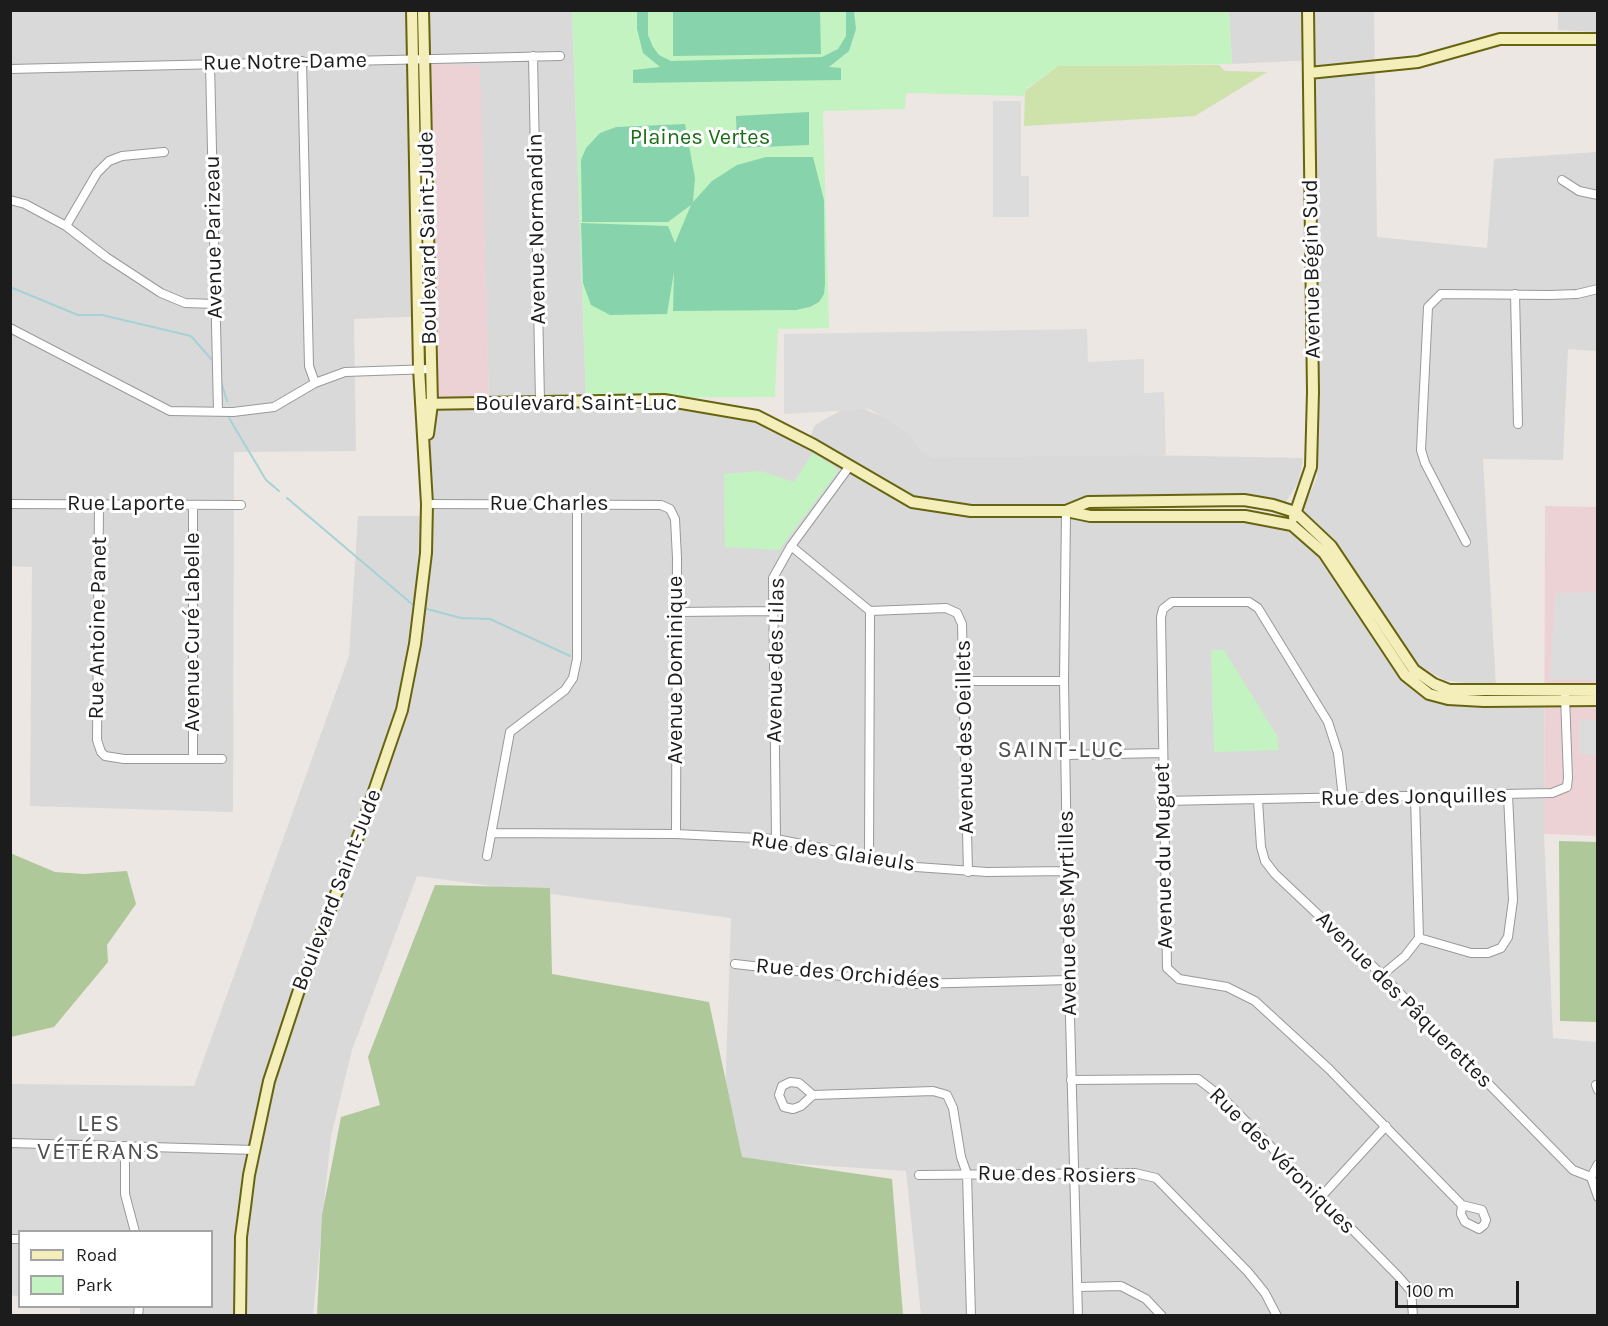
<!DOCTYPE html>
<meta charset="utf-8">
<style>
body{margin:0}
#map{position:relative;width:1608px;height:1326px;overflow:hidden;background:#ece7e2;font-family:Karla,sans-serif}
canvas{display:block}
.frame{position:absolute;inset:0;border:12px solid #1c1c1c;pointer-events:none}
.legend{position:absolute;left:18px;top:1230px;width:195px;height:78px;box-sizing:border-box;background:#fff;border:2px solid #a4a4a4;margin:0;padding:8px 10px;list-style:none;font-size:18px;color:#1c1c1c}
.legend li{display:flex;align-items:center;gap:12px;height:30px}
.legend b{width:30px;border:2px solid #a4a4a4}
.scale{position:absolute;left:1395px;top:1281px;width:124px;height:27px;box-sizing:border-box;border:3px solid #1c1c1c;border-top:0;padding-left:8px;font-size:18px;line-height:21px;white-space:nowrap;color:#1c1c1c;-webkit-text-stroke:4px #fff;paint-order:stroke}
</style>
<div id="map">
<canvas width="1608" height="1326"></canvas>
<div class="frame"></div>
<ul class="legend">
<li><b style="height:8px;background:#f3eeba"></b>Road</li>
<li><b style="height:16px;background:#c4f3c2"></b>Park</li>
</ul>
<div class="scale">100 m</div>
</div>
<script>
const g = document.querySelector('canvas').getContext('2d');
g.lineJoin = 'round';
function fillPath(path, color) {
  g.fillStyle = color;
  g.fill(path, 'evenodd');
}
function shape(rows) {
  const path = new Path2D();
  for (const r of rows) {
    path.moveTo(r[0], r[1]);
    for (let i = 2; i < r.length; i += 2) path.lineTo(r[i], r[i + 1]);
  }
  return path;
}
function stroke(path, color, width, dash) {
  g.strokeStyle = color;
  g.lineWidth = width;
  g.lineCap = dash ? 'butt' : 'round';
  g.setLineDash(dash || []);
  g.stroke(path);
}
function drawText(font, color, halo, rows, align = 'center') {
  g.font = font + ' Karla,sans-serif';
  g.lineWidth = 6;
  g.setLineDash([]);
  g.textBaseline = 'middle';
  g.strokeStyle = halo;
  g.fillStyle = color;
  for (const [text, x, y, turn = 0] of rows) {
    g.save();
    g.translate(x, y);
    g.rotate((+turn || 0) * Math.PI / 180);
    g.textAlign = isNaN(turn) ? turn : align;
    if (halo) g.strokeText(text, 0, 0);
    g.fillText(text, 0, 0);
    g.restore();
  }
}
fillPath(shape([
 [11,11,572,11,586,398,692,403,809,439,815,425,847,407,864,409,898,423,1089,454,1303,458,1299,481,1286,502,1246,497,1084,497,1083,518,1248,520,1280,526,1294,533,1323,556,1389,661,1405,682,1415,691,1448,704,1544,705,1544,834,1553,1038,1597,1042,1597,1315,921,1315,906,1171,723,1159,731,918,417,876,352,1050,331,1136,313,1315,80,1315,80,1307,212,1306,212,1232,20,1232,19,1297,11,1295,11,1084,194,1086,349,656,358,516,421,516,417,407,489,401,479,66,430,316,354,319,356,451,234,452,233,812,30,806,32,567,11,566],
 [1229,11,1374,11,1377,237,1487,248,1494,159,1597,152,1597,351,1568,349,1563,460,1483,459,1496,687,1444,680,1420,666,1337,542,1302,512,1317,477,1316,60,1232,64],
 [1558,11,1597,11,1597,32,1558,30]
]), '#dad9d9');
fillPath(shape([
 [426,63,480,66,489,401,433,402],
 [1545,506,1597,507,1597,836,1544,834]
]), '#ecd2d5');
fillPath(shape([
 [1219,65,1225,71,1267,72,1195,116,1024,126,1025,91,1058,66]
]), '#cee2ac');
fillPath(shape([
 [1559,841,1597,842,1597,1022,1560,1021],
 [10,853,55,872,84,874,127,871,136,904,107,945,108,962,54,1027,11,1037],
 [435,885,550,888,552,974,709,1002,742,1157,892,1179,903,1315,317,1315,322,1215,341,1117,380,1105,368,1057]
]), '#aec89a');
fillPath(shape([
 [572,11,1229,11,1232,64,1058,66,1025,90,1024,96,906,93,905,109,823,111,829,328,778,329,775,397,586,398],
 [813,453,839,470,779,550,725,547,724,474,761,471,794,482],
 [1211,650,1224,650,1277,736,1279,750,1214,752]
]), '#c4f3c2');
fillPath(shape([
 [637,11,648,11,648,35,653,47,659,55,671,61,822,57,838,49,846,36,846,11,854,11,856,29,849,51,829,67,841,68,841,80,633,83,633,70,660,67,643,53,637,29],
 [673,11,820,11,821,54,673,56],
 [809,112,809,145,737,148,736,116],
 [685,124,695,178,693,202,712,181,737,165,766,157,813,157,824,200,825,284,824,294,819,302,810,307,796,310,673,311,674,272,667,314,610,315,591,305,583,283,581,223,668,226,675,243,691,205,668,222,582,222,581,160,586,148,600,133,616,127]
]), '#87d4ac');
fillPath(shape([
 [993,101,1021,101,1021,176,1029,176,1029,217,993,217],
 [1087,329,1088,362,1144,359,1144,393,1164,392,1166,455,933,458,921,452,907,433,870,409,784,414,784,334],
 [1597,592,1597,679,1550,680,1555,593],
 [1579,720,1597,720,1597,755,1579,754]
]), '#dcdcdc');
stroke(shape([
 [10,287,78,315,102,315,191,336,211,359],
 [220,378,227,401],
 [229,418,266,480,279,491],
 [287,498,412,604],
 [427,609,461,618,490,619,570,656]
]), '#a6d2d6', 2);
const street = shape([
 [533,56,540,402],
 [302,61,309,366,315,383],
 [210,63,218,411],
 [10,69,560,56],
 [1562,180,1579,191,1598,195],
 [10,200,25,204,66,226,106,257,161,293,185,303,216,304],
 [66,226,97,173,109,161,122,156,164,152],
 [1515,294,1518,424],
 [10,328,170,411,233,412,274,407,315,383,345,372,431,369],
 [10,504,241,505],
 [99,504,97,740,101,752,105,756,124,759,222,759],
 [427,504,661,505,670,509,675,519,677,558,676,834],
 [193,505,193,759],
 [1066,511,1064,681,1069,980,1078,1316],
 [1466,542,1425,463,1421,450,1428,307,1441,294,1550,295,1577,294,1598,289],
 [791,546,870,611,946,608,957,613,962,624,968,872],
 [677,612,773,611],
 [962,681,1064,681],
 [1066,755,1163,753],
 [1343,798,1338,753,1328,722,1258,608,1249,602,1172,602,1163,609,1161,617,1167,968,1179,979,1227,987,1255,1001,1329,1069,1462,1205,1482,1210,1486,1220,1484,1225,1479,1229,1465,1222,1461,1214,1462,1205],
 [1258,800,1261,847,1265,861,1275,874,1382,975,1573,1170,1591,1177],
 [1163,801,1552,793,1567,787,1568,778,1565,696],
 [491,833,676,834,776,839,916,867,987,872,1068,871],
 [776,839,773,578,791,546,849,467],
 [487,856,510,732,565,690,573,678,577,659,577,505],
 [869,857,870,611],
 [1419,938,1471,953,1488,953,1501,948,1508,937,1513,900,1508,795],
 [735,964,914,984,1069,980],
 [1382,975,1405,956,1419,938,1415,797],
 [1071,1080,1198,1079,1224,1099,1398,1276,1411,1291,1413,1316],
 [1596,1085,1598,1090],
 [813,1095,799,1083,790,1082,782,1086,779,1095,784,1107,793,1109,801,1106,813,1095,933,1091,947,1095,953,1108,961,1157,967,1174,971,1316],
 [10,1143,255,1150],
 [125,1146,125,1194,135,1232],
 [1598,1164,1591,1177,1598,1197],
 [919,1175,1135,1173,1156,1178,1248,1272,1265,1293,1277,1316],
 [1320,1198,1386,1126],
 [10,1239,20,1239],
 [1079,1287,1121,1286,1146,1299,1162,1316],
 [138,1316,139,1306]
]);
const secondary = shape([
 [423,10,432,404,428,434],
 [1309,73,1418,62,1500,39,1598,39],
 [421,404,664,400,757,416,814,445,912,502,971,511,1066,511,1090,516,1245,516,1292,525,1324,553,1405,675,1429,694,1448,699,1484,701,1598,700],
 [1066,511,1088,502,1244,500,1273,505,1295,512,1331,546,1414,670,1434,684,1449,690,1598,690],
 [1294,517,1311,467,1313,392,1308,10],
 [240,1316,241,1237,245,1207,249,1175,269,1081,298,993,361,829,402,710,415,644,426,553,427,504,419,368,412,10]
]);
stroke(street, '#999', 10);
stroke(secondary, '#67640f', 14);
stroke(street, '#fff', 8);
stroke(secondary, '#f3eeba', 10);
drawText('22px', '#1c1c1c', '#fff', [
 ["Rue Notre-Dame",285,62,-1],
 ["Avenue Normandin",537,229,-91],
 ["Avenue Parizeau",214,237,-91],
 ["Boulevard Saint-Jude",428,238,-91],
 ["Avenue Bégin Sud",1312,269,-91],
 ["Boulevard Saint-Luc",576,404],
 ["Rue Laporte",126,504],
 ["Rue Charles",549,504],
 ["Rue Antoine Panet",98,628,-89],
 ["Avenue Curé Labelle",193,632,-90],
 ["Avenue des Lilas",776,660,-89],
 ["Avenue Dominique",676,670,-90],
 ["Avenue des Oeillets",965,737,-91],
 ["Rue des Jonquilles",1414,797,-1],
 ["Rue des Glaieuls",833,852,9],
 ["Avenue du Muguet",1164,856,-91],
 ["Boulevard Saint-Jude",337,890,-69],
 ["Avenue des Myrtilles",1068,913,-91],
 ["Rue des Orchidées",848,974,5],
 ["Avenue des Pâquerettes",1404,1000,45],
 ["Rue des Véroniques",1282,1161,45],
 ["Rue des Rosiers",1057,1175,1]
]);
drawText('22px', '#1a6e15', '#fff', [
 ["Plaines Vertes",700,138]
]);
g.letterSpacing = '1.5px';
drawText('24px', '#4f4f4f', '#fff', [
 ["SAINT-LUC",1061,750],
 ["LES",99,1124],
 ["VÉTÉRANS",99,1152]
]);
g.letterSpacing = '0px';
</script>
